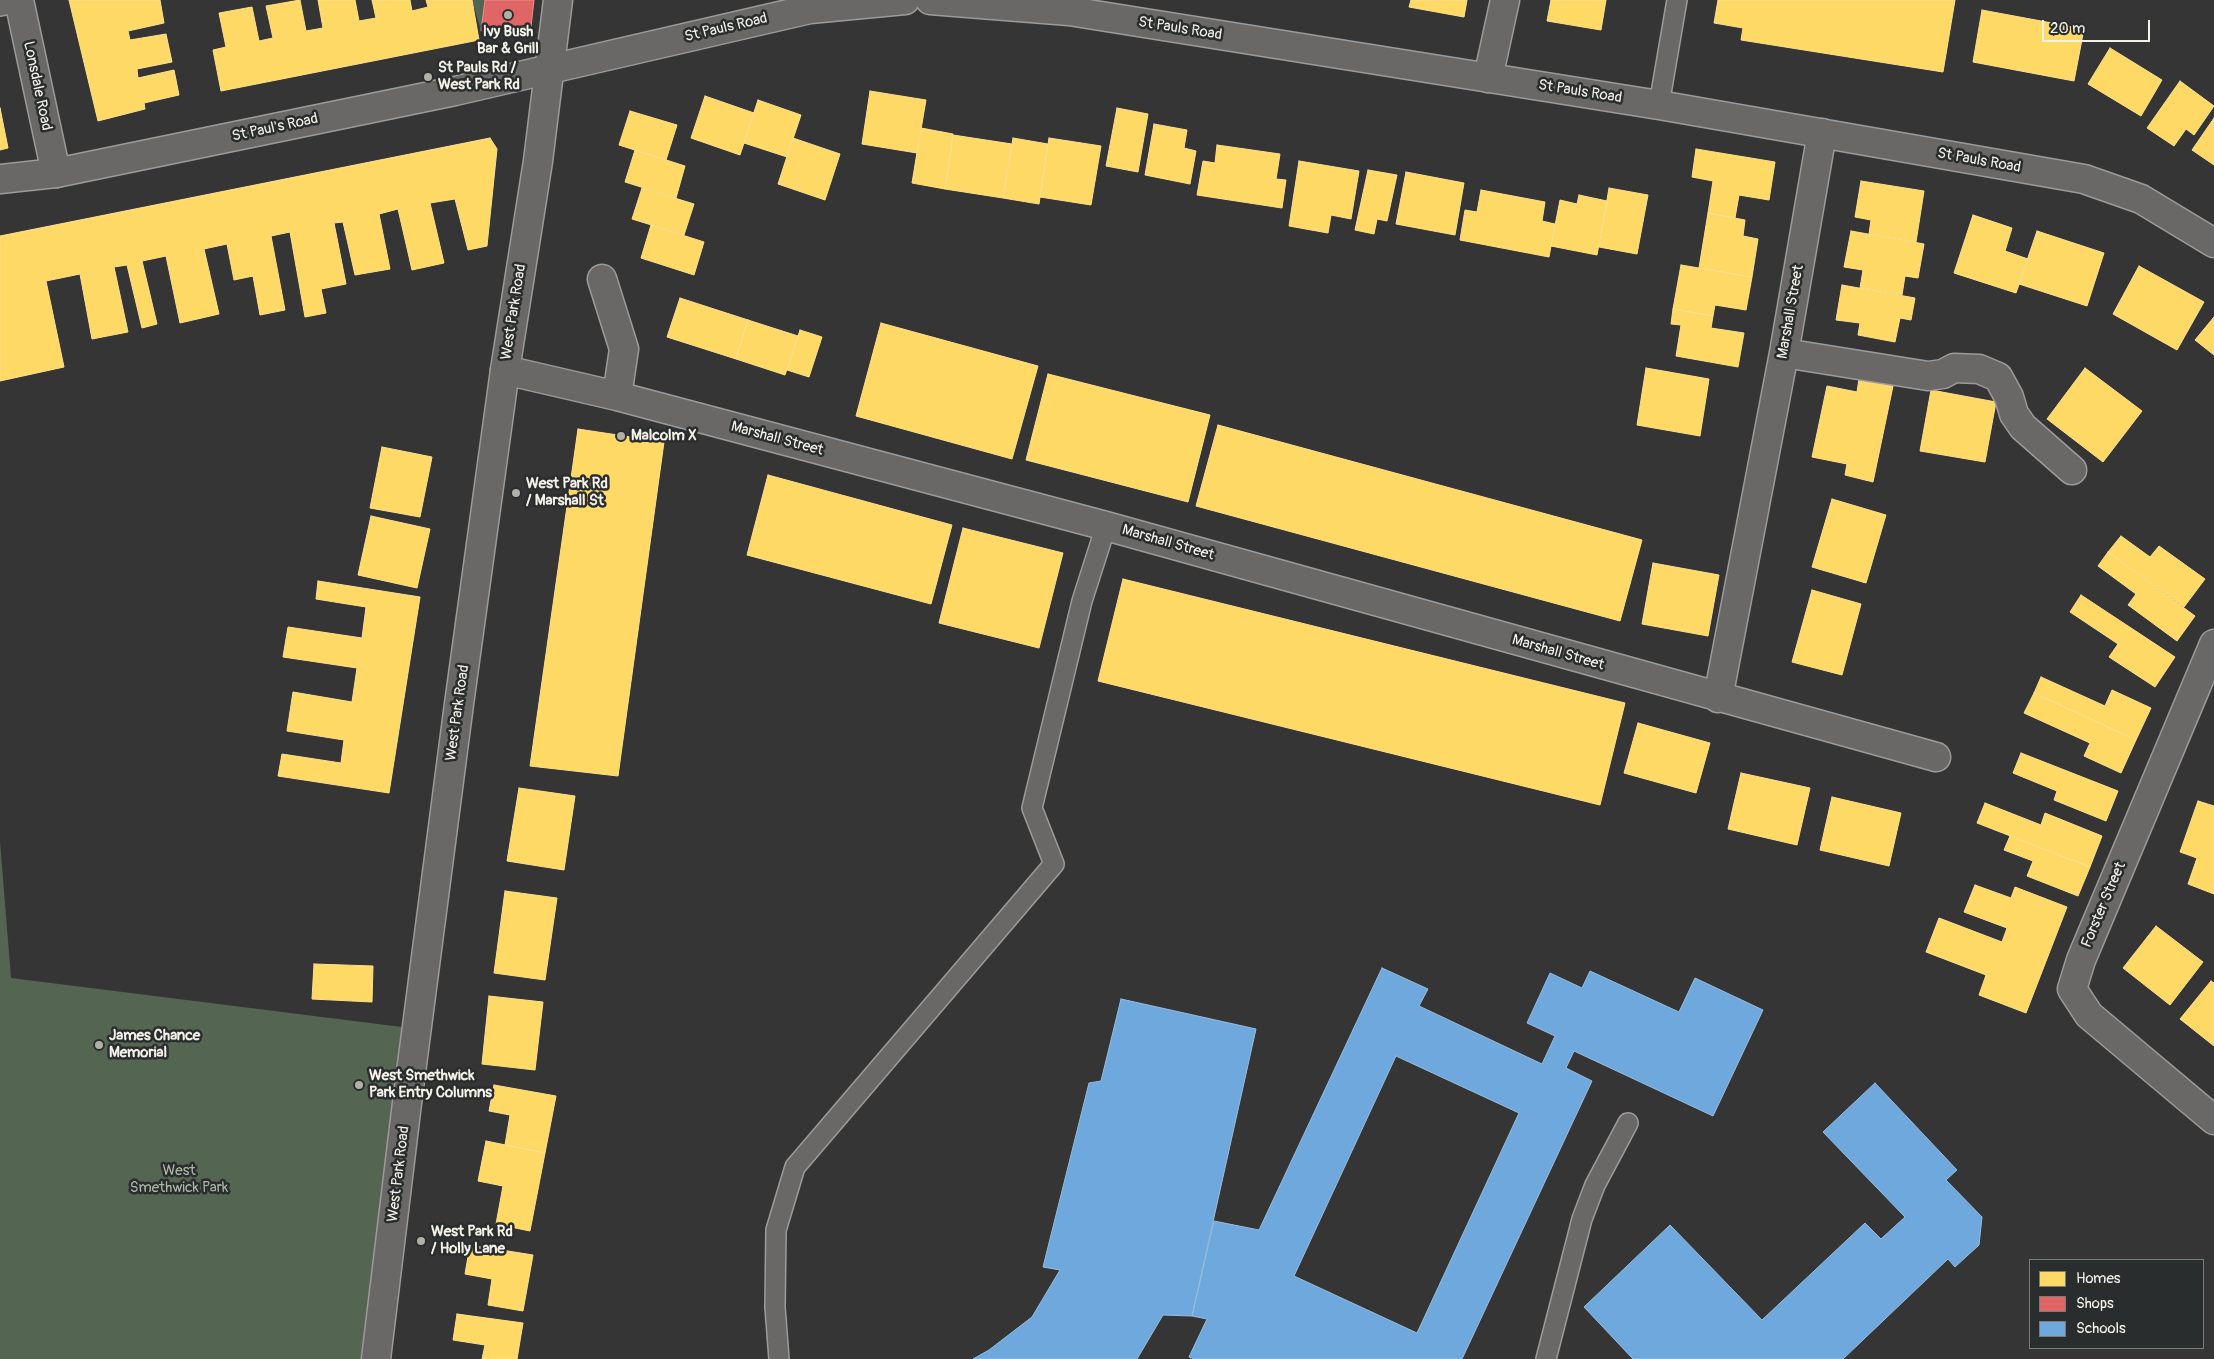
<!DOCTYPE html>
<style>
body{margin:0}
#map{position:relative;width:2214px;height:1359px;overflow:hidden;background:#363535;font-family:Pangolin,sans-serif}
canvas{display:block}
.legend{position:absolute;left:2029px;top:1259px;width:175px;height:90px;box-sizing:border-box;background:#2a2d2e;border:1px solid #7b7b78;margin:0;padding:6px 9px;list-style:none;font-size:15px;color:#f4f1e8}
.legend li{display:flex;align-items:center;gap:10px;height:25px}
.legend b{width:25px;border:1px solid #7b7b78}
.scale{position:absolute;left:2042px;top:20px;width:108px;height:22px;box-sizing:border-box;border:2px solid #f4f1e8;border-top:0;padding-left:6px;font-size:15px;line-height:18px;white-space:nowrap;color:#f4f1e8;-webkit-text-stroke:4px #2a2d2e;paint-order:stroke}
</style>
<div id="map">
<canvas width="2214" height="1359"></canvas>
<ul class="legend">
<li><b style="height:14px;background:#ffd966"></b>Homes</li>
<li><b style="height:14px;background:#e06666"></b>Shops</li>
<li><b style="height:14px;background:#6fa8dc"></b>Schools</li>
</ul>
<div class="scale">20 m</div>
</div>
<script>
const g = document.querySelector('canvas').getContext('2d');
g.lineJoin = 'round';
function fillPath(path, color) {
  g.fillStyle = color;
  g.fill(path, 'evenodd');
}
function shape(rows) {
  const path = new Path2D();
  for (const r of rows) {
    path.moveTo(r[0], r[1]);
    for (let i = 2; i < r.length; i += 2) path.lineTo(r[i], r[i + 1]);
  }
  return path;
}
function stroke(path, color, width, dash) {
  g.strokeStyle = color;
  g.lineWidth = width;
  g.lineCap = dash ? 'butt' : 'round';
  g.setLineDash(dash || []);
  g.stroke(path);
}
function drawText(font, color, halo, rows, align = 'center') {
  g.font = font + ' Pangolin,sans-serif';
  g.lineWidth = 5;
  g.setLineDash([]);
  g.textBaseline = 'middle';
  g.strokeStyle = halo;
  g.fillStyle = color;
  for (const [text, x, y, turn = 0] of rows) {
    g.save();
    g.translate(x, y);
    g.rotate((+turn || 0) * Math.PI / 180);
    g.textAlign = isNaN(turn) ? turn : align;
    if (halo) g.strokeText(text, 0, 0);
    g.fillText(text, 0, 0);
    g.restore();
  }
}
fillPath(shape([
 [472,0,485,0,481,31],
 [0,841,11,978,402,1027,362,1359,0,1359]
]), '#546552');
const homes = shape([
 [69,0,160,0,164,23,128,31,130,40,166,34,172,62,137,69,138,78,174,70,179,95,144,103,145,109,98,121,69,0],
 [300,0,306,31,323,28,318,0,355,0,359,21,376,18,372,0,410,0,412,11,428,7,426,0,472,0,479,40,221,91,213,50,226,47,219,13,252,7,259,41,273,38,266,6,300,0],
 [1411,0,1467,0,1464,17,1409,7,1411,0],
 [1551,0,1606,0,1601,30,1547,21,1551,0],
 [1718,0,1955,0,1943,72,1741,40,1743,28,1714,23,1718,0],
 [1982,10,2084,29,2074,81,1973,62,1982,10],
 [2110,48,2162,80,2141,116,2088,84,2110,48],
 [2180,81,2214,106,2194,135,2186,129,2174,146,2147,128,2180,81],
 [870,91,926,100,917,153,862,144,870,91],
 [705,96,754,113,740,155,691,138,705,96],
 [758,100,801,115,787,157,744,143,758,100],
 [0,108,8,148,0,150,0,108],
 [1117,108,1148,114,1138,172,1106,166,1117,108],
 [630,111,677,125,666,160,619,145,630,111],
 [2214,118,2214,165,2192,150,2214,118],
 [1154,124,1187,130,1184,148,1196,151,1190,184,1145,175,1154,124],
 [921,128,953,134,945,189,912,183,921,128],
 [953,135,1012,144,1003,198,945,189,953,135],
 [490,138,497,149,487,246,468,250,455,199,430,203,444,263,412,270,398,209,379,214,390,269,355,275,343,222,334,223,346,284,321,289,326,313,305,317,290,232,271,236,285,310,260,315,253,276,234,280,227,244,204,249,219,314,180,323,166,256,142,261,157,324,142,328,127,265,114,267,128,332,92,339,80,274,46,281,64,367,0,381,0,236,490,138],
 [793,138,840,154,825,200,778,184,793,138],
 [1013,138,1048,144,1039,204,1003,198,1013,138],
 [1049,138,1101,146,1091,205,1040,197,1049,138],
 [1217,145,1280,154,1276,179,1286,180,1282,208,1197,195,1203,161,1215,163,1217,145],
 [1696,149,1775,162,1769,200,1739,195,1735,218,1708,213,1713,181,1692,177,1696,149],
 [635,150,685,166,676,198,625,182,635,150],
 [1299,161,1359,171,1351,219,1331,215,1328,233,1289,226,1299,161],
 [1368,170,1397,175,1387,221,1377,219,1374,234,1355,230,1368,170],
 [1406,172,1464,183,1455,235,1396,224,1406,172],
 [1861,181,1924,191,1916,242,1869,234,1871,220,1855,217,1861,181],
 [642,188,694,204,684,235,632,219,642,188],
 [1609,188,1648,195,1637,254,1599,247,1609,188],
 [1481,190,1545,202,1542,221,1555,224,1549,257,1460,240,1465,210,1477,212,1481,190],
 [1579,195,1607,201,1597,255,1551,246,1560,200,1577,204,1579,195],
 [1708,213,1745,220,1743,236,1758,239,1752,277,1699,268,1708,213],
 [1973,215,2012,228,2005,251,2028,259,2016,293,1954,273,1973,215],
 [651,225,704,242,694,275,641,258,651,225],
 [1851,231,1924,244,1918,278,1905,276,1902,295,1860,288,1863,270,1844,267,1851,231],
 [2037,231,2104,253,2087,306,2019,284,2037,231],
 [1681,265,1752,277,1746,310,1715,305,1713,316,1673,309,1681,265],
 [2139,266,2204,302,2177,350,2113,314,2139,266],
 [1842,285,1915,298,1911,320,1900,318,1895,342,1858,335,1860,323,1836,320,1842,285],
 [680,298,748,320,736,359,667,337,680,298],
 [1673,309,1713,316,1711,328,1744,333,1738,367,1676,356,1681,325,1671,324,1673,309],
 [2214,317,2214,355,2195,340,2214,317],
 [748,320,798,336,785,375,736,359,748,320],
 [881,323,1038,366,1012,459,856,416,881,323],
 [800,330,822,337,809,377,787,370,800,330],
 [1646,368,1709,379,1700,436,1637,425,1646,368],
 [2085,368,2142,411,2103,462,2047,419,2085,368],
 [1048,374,1210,415,1188,502,1026,460,1048,374],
 [1859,379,1893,386,1873,482,1845,475,1847,464,1812,457,1827,386,1857,392,1859,379],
 [1931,390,1996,402,1985,462,1920,451,1931,390],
 [1218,425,1642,540,1620,621,1196,506,1218,425],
 [578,429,664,442,618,776,530,766,578,429],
 [382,447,432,457,420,517,370,508,382,447],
 [768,475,952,525,931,604,747,555,768,475],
 [1832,499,1886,515,1866,583,1812,567,1832,499],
 [371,516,430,529,417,588,358,575,371,516],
 [963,528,1063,553,1039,648,939,623,963,528],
 [2121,536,2150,557,2159,546,2205,579,2184,607,2108,552,2121,536],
 [2108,552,2195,616,2177,641,2128,605,2136,594,2098,566,2108,552],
 [1653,563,1719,575,1708,636,1642,624,1653,563],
 [1123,579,1625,703,1600,805,1098,681,1123,579],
 [318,581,420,597,389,793,278,776,282,754,341,763,344,740,287,731,293,692,352,702,357,668,283,657,288,627,362,638,366,607,316,599,318,581],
 [1812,590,1861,604,1842,675,1792,662,1812,590],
 [2081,595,2175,657,2155,687,2109,657,2118,644,2070,612,2081,595],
 [2041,677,2105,706,2112,690,2151,708,2136,740,2034,693,2041,677],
 [2034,693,2136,740,2121,773,2084,756,2090,743,2024,713,2034,693],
 [1638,723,1710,743,1696,793,1624,773,1638,723],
 [2021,753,2118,791,2106,821,2054,800,2057,791,2013,773,2021,753],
 [1741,773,1810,788,1797,845,1728,829,1741,773],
 [519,788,575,796,564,870,507,861,519,788],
 [1832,797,1901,813,1889,866,1820,850,1832,797],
 [2198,801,2214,806,2214,894,2188,884,2197,858,2180,852,2198,801],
 [1985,803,2041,825,2045,813,2102,836,2090,867,1977,823,1985,803],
 [2010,836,2090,867,2078,896,2027,876,2033,861,2004,850,2010,836],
 [1975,885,2011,898,2015,887,2067,907,2026,1013,1979,995,1986,975,1926,952,1939,918,2002,942,2007,928,1964,912,1975,885],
 [505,891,557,898,545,980,494,973,505,891],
 [2156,926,2203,962,2170,1005,2123,968,2156,926],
 [314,964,373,966,372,1002,312,999,314,964],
 [2211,981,2214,983,2214,1046,2180,1019,2211,981],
 [489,996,543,1002,535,1070,482,1064,489,996],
 [494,1085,556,1096,545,1153,505,1145,510,1115,489,1111,494,1085],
 [486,1141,545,1153,530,1231,496,1224,503,1186,478,1181,486,1141],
 [470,1245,533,1255,523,1311,488,1305,492,1279,465,1274,470,1245],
 [457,1314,523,1323,517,1359,482,1359,485,1345,453,1340,457,1314]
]);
fillPath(homes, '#ffd966');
stroke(homes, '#fce08d', 1);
const shops = shape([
 [485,0,534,0,530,36,481,31,485,0]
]);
fillPath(shops, '#e06666');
stroke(shops, '#e6908d', 1);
const schools = shape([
 [1382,968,1428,989,1419,1006,1542,1064,1555,1036,1527,1023,1550,973,1582,988,1590,971,1679,1012,1695,978,1763,1010,1713,1116,1574,1051,1566,1068,1592,1081,1462,1359,1194,1359,1189,1357,1207,1319,1192,1316,1214,1221,1259,1230,1382,968],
 [1396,1056,1519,1113,1417,1333,1294,1276,1396,1056],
 [1121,999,1256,1029,1192,1316,1163,1315,1137,1359,973,1359,989,1350,1032,1317,1060,1270,1043,1267,1089,1083,1101,1081,1121,999],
 [1875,1083,1957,1170,1946,1180,1982,1217,1979,1245,1955,1267,1948,1259,1843,1359,1633,1359,1584,1307,1670,1225,1762,1320,1865,1223,1881,1239,1905,1217,1823,1132,1875,1083]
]);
fillPath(schools, '#6fa8dc');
stroke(schools, '#97bee0', 1);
const service = shape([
 [0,6,20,2],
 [1659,105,1677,0],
 [779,1359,775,1307,776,1230,795,1167,1054,864,1032,808,1082,601,1106,526],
 [1546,1359,1582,1219,1595,1185,1628,1123]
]);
const minor = shape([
 [19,0,56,173],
 [1488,78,1505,0],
 [602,279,624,349,617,396],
 [1784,353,1928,376,1943,374,1954,368,1979,369,1998,377,2009,397,2014,414,2023,427,2072,470],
 [505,370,617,396,1106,526,1936,757],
 [2214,644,2081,960,2072,989,2089,1015,2214,1120],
 [1718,698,1784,353,1822,133]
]);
const tertiary = shape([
 [376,1359,407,1103,459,704,505,370,538,161,558,0]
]);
const secondary = shape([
 [930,0,1069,11,1659,105,2084,179,2141,199,2214,243],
 [0,179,56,173,455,91,810,9,905,0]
]);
stroke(service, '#9c9b9a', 22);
stroke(minor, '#9c9b9a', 31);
stroke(tertiary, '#9c9b9a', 31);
stroke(secondary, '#9c9b9a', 31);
stroke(service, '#696866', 19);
stroke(minor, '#696866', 28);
stroke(tertiary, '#696866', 28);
stroke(secondary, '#696866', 28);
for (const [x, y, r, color] of [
 [508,15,5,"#b2afa9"],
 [428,77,5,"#b2afa9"],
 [621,436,5,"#b2afa9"],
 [516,493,5,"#b2afa9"],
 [99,1045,5,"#b2afa9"],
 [359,1085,5,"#b2afa9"],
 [421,1241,5,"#b2afa9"]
]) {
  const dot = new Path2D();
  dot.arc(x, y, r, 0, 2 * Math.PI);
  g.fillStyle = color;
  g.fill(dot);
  stroke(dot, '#2a2d2e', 2);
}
drawText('15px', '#f4f1e8', '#2a2d2e', [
 ["St Pauls Road",726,28,-13],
 ["St Pauls Road",1180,29,9],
 ["Lonsdale Road",37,86,78],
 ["St Pauls Road",1580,92,9],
 ["St Paul's Road",275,128,-12],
 ["St Pauls Road",1979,161,10],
 ["West Park Road",514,312,-81],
 ["Marshall Street",1791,312,-80],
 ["Marshall Street",777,439,15],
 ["Marshall Street",1168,543,16],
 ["Marshall Street",1558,653,16],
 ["West Park Road",458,713,-82],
 ["Forster Street",2104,905,-67],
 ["West Park Road",399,1174,-83]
]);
drawText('bold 15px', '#f4f1e8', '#2a2d2e', [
 ["Ivy Bush",508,32,"center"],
 ["Bar & Grill",508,49,"center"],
 ["St Pauls Rd /",438,68],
 ["West Park Rd",438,85],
 ["Malcolm X",631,436],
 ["West Park Rd",526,484],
 ["/ Marshall St",526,501],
 ["James Chance",109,1036],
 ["Memorial",109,1053],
 ["West Smethwick",369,1076],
 ["Park Entry Columns",369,1093],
 ["West Park Rd",431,1232],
 ["/ Holly Lane",431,1249]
], 'left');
drawText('15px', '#aeb5a7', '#2a2d2e', [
 ["West",179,1171],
 ["Smethwick Park",179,1188]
]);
</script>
